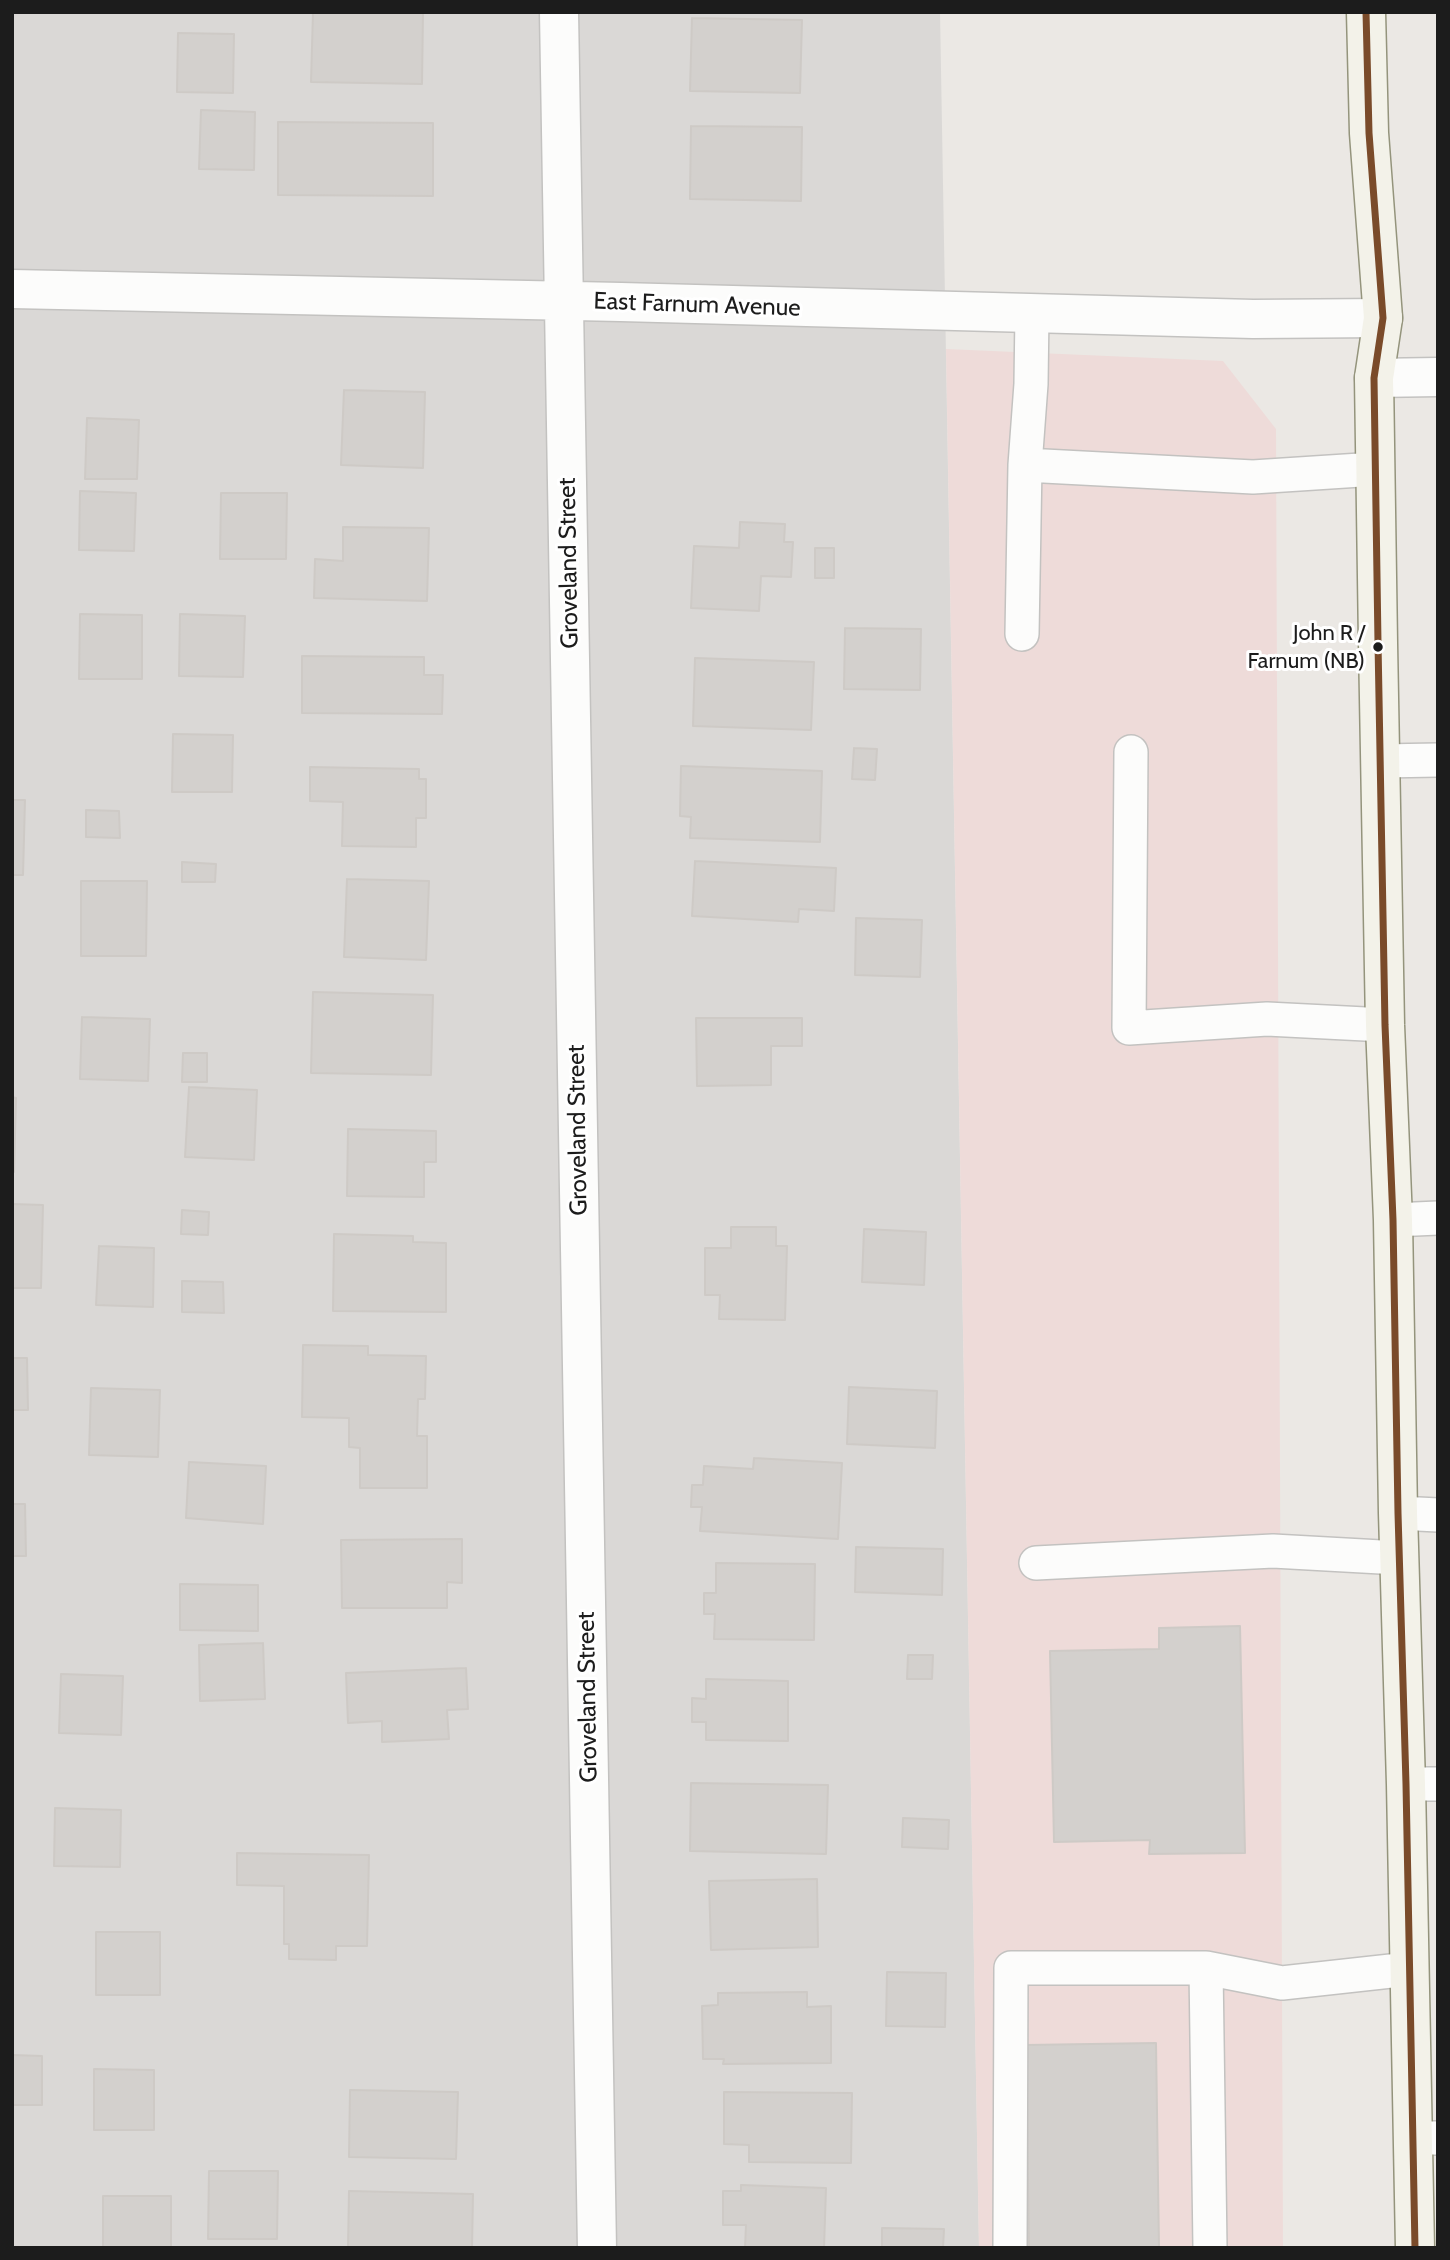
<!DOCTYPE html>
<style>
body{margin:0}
#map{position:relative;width:1450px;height:2260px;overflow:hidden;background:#ebe8e4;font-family:Cabin,sans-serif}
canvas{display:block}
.frame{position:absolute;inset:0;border:14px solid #1c1c1c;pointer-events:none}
</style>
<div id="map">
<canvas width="1450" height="2260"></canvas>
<div class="frame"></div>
</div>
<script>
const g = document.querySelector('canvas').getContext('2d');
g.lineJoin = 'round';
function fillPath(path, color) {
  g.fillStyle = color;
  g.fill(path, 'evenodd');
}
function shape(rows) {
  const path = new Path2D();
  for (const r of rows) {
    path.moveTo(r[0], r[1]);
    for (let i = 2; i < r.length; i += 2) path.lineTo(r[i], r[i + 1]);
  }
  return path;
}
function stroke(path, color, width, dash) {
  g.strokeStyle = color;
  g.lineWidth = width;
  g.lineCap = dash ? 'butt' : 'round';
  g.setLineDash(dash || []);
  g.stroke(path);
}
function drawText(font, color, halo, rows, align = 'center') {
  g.font = font + ' Cabin,sans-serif';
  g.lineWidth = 6;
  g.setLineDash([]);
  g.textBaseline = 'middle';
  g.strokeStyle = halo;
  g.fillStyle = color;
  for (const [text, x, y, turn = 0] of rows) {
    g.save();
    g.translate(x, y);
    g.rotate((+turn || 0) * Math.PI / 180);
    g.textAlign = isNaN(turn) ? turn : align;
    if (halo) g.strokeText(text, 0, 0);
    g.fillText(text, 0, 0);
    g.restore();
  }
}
fillPath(shape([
 [12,12,940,12,979,2248,12,2248]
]), '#dad8d6');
fillPath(shape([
 [946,349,1223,361,1276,429,1283,2248,979,2248]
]), '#eedbd9');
const building = shape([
 [313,12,423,12,422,84,311,82,313,12],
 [692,18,802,20,800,93,690,91,692,18],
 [178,33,234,34,233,93,177,92,178,33],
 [201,110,255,112,254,170,199,169,201,110],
 [278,122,433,123,433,196,278,195,278,122],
 [691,126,802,127,801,201,690,199,691,126],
 [344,390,425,392,423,468,341,465,344,390],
 [87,418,139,420,137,479,85,479,87,418],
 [80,491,136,493,134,551,79,550,80,491],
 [221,493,287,493,286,559,220,559,221,493],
 [740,522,785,524,784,542,793,542,791,577,761,576,759,611,691,608,694,546,739,548,740,522],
 [343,527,429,528,427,601,314,598,315,559,343,561,343,527],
 [815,548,834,548,834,578,815,578,815,548],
 [80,614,142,615,142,679,79,679,80,614],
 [180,614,245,616,243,677,179,676,180,614],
 [845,628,921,629,920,690,844,689,845,628],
 [302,656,424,657,424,675,443,675,442,714,302,713,302,656],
 [695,658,814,662,811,730,693,726,695,658],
 [173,734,233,735,232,792,172,792,173,734],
 [854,748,877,749,875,780,852,779,854,748],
 [681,766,822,771,820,842,690,838,691,817,680,816,681,766],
 [310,767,419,769,419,779,426,779,426,818,416,818,416,847,342,846,343,802,310,801,310,767],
 [12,800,25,800,23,875,12,875,12,800],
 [86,810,119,811,120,838,86,837,86,810],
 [695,861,836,868,834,911,799,909,798,922,692,916,695,861],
 [182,862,216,864,215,882,182,882,182,862],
 [347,879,429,881,426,960,344,957,347,879],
 [81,881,147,881,146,956,81,956,81,881],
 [856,918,922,920,920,977,855,975,856,918],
 [313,992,433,995,431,1075,311,1073,313,992],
 [82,1017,150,1019,148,1081,80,1079,82,1017],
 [696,1018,802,1018,802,1046,771,1046,771,1085,697,1086,696,1018],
 [183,1053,207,1053,207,1082,182,1082,183,1053],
 [189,1087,257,1090,254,1160,185,1157,189,1087],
 [12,1097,16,1098,14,1172,12,1172,12,1097],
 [348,1129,436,1131,436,1162,424,1162,424,1197,347,1196,348,1129],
 [12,1204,43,1205,41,1288,12,1288,12,1204],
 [182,1210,209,1212,208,1235,181,1234,182,1210],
 [731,1227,776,1227,776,1246,787,1246,785,1320,719,1319,720,1295,705,1295,705,1248,731,1248,731,1227],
 [864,1229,926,1232,924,1285,862,1282,864,1229],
 [334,1234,413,1236,413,1242,446,1243,446,1312,333,1311,334,1234],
 [99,1246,154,1248,153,1307,96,1305,99,1246],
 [182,1281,223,1282,224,1313,182,1312,182,1281],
 [303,1345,368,1346,368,1355,426,1356,425,1399,418,1399,417,1436,427,1436,427,1488,360,1488,360,1448,349,1447,349,1418,302,1417,303,1345],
 [12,1358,27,1358,28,1410,12,1410,12,1358],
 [849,1387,937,1391,935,1448,847,1444,849,1387],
 [91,1388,160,1390,158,1457,89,1455,91,1388],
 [754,1458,842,1463,838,1539,700,1531,702,1507,691,1507,692,1485,703,1485,704,1466,753,1469,754,1458],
 [189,1462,266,1466,263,1524,186,1518,189,1462],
 [12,1504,25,1504,26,1556,12,1556,12,1504],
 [462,1539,462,1583,447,1582,447,1608,342,1608,341,1540,462,1539],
 [856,1547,943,1549,942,1595,855,1592,856,1547],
 [716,1563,815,1564,814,1640,714,1639,715,1614,704,1614,704,1593,716,1593,716,1563],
 [180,1584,258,1585,258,1631,180,1630,180,1584],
 [1240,1626,1245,1853,1149,1854,1150,1840,1054,1842,1050,1651,1159,1649,1159,1628,1240,1626],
 [263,1643,265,1699,200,1701,199,1645,263,1643],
 [908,1655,933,1655,932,1679,907,1679,908,1655],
 [466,1668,468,1709,447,1710,449,1739,382,1742,382,1721,348,1723,346,1673,466,1668],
 [61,1674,123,1676,121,1735,59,1733,61,1674],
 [706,1679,788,1681,788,1741,706,1740,706,1722,692,1722,692,1698,706,1699,706,1679],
 [691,1783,828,1785,826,1854,690,1851,691,1783],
 [55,1808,121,1810,120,1867,54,1866,55,1808],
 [903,1818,949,1820,948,1849,902,1847,903,1818],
 [237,1853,369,1855,367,1946,336,1946,336,1960,289,1959,289,1944,284,1944,284,1886,237,1885,237,1853],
 [817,1879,818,1947,711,1950,709,1881,817,1879],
 [96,1932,160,1932,160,1995,96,1995,96,1932],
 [887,1972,946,1973,945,2027,886,2026,887,1972],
 [807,1992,807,2007,831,2006,831,2063,723,2064,724,2059,703,2059,702,2006,718,2005,718,1993,807,1992],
 [1156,2043,1159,2248,1029,2248,1026,2045,1156,2043],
 [12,2055,42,2056,42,2105,12,2105,12,2055],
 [94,2069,154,2070,154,2130,94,2130,94,2069],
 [350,2090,458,2092,456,2159,349,2157,350,2090],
 [724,2092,852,2093,851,2163,749,2162,749,2145,724,2144,724,2092],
 [209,2171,278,2171,277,2239,208,2239,209,2171],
 [741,2185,826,2188,824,2248,745,2248,746,2225,723,2225,723,2191,741,2191,741,2185],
 [349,2191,473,2194,472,2248,348,2248,349,2191],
 [103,2196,171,2196,171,2248,103,2248,103,2196],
 [882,2228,944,2229,943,2248,882,2248,882,2228]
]);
fillPath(building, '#d3d0cd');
stroke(building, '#cecac6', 2);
const lane = shape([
 [1025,465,1253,477,1376,469],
 [1022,634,1025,465,1031,384,1032,313],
 [1131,752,1129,1028,1267,1019,1385,1025],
 [1381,761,1438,760],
 [1393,1220,1438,1218],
 [1398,1513,1438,1515],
 [1036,1563,1273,1551,1399,1558],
 [1406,1784,1438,1784],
 [1206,1968,1210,2248],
 [1413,2138,1438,2138],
 [1010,2248,1011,1968,1206,1968,1282,1983,1409,1969]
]);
const street = shape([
 [559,12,597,2248],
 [12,289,621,302,1253,319,1383,318],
 [1374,378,1438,377]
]);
const secondary = shape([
 [1366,12,1369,133,1383,318,1374,378,1378,643,1385,1025,1393,1220,1398,1513,1406,1784,1415,2248]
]);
stroke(lane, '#c3c2c0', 36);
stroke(street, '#c3c2c0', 41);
stroke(secondary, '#94947c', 41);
stroke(lane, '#fcfcfb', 33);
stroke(street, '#fcfcfb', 38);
stroke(secondary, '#f3f2e9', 38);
stroke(shape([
 [1366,12,1369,133,1383,318,1374,378,1378,643,1385,1025,1393,1220,1398,1513,1406,1784,1415,2248]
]), '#7a4b2a', 7);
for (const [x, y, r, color] of [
 [1378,647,6,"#1c1c1c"]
]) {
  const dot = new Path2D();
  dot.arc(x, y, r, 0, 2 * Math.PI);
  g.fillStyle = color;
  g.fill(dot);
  stroke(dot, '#fff', 2.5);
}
drawText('22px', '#1c1c1c', '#fff', [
 ["John R /",1365,634],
 ["Farnum (NB)",1365,662]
], 'right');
drawText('24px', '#1c1c1c', '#fff', [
 ["East Farnum Avenue",697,305,2],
 ["Groveland Street",569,563,-91],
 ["Groveland Street",578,1130,-91],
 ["Groveland Street",588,1697,-91]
]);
</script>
